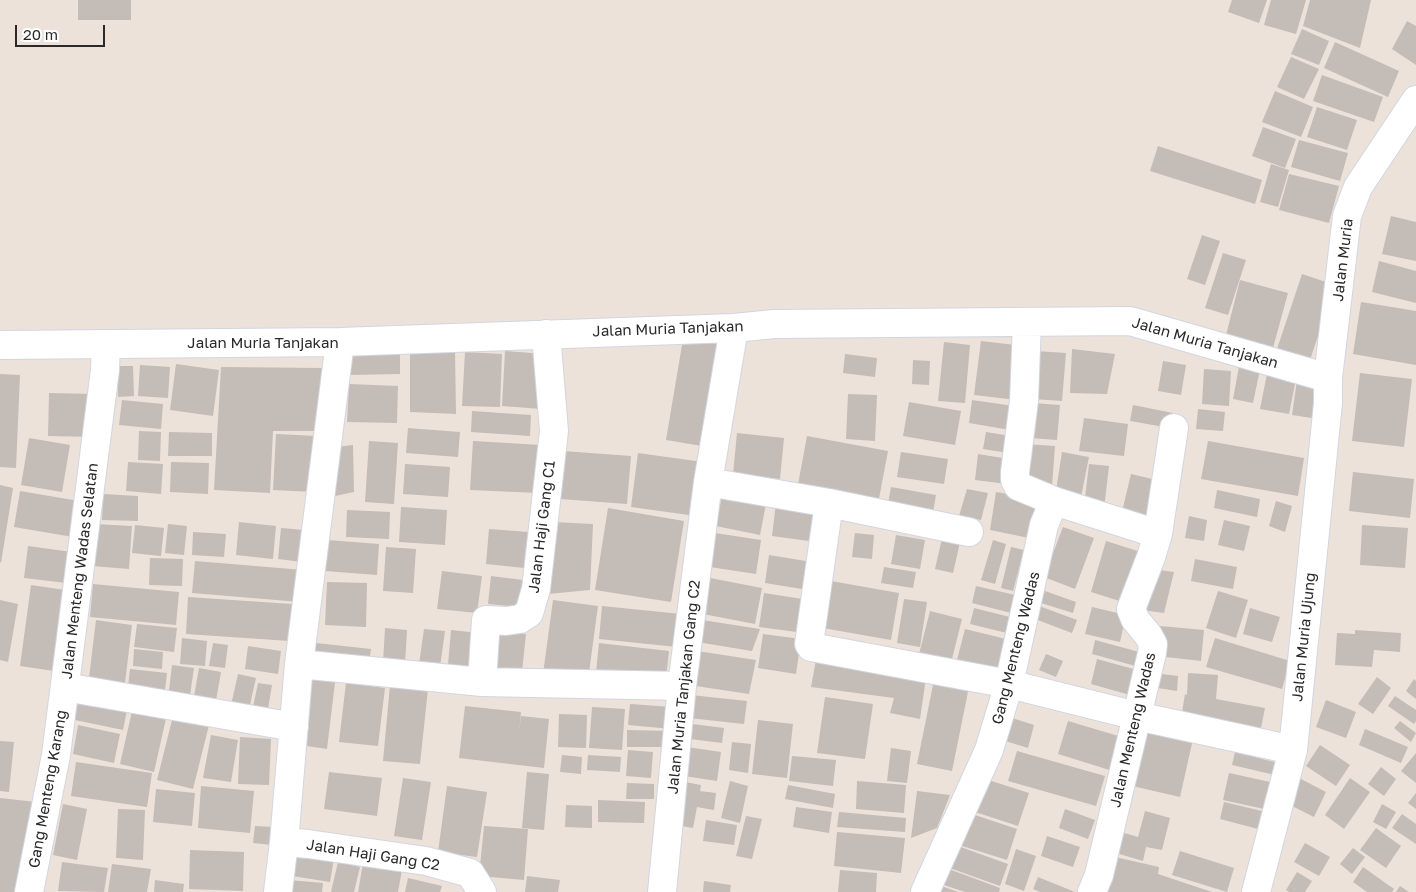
<!DOCTYPE html>
<style>
body{margin:0}
#map{position:relative;width:1416px;height:892px;overflow:hidden;background:#ece2da;font-family:"Golos Text",sans-serif}
canvas{display:block}
.scale{position:absolute;left:15px;top:25px;width:90px;height:22px;box-sizing:border-box;border:2px solid #292929;border-top:0;padding-left:6px;font-size:15px;line-height:18px;white-space:nowrap;color:#292929;-webkit-text-stroke:4px #fff;paint-order:stroke}
</style>
<div id="map">
<canvas width="1416" height="892"></canvas>
<div class="scale">20 m</div>
</div>
<script>
const g = document.querySelector('canvas').getContext('2d');
g.lineJoin = 'round';
function fillPath(path, color) {
  g.fillStyle = color;
  g.fill(path, 'evenodd');
}
function shape(rows) {
  const path = new Path2D();
  for (const r of rows) {
    path.moveTo(r[0], r[1]);
    for (let i = 2; i < r.length; i += 2) path.lineTo(r[i], r[i + 1]);
  }
  return path;
}
function stroke(path, color, width, dash) {
  g.strokeStyle = color;
  g.lineWidth = width;
  g.lineCap = dash ? 'butt' : 'round';
  g.setLineDash(dash || []);
  g.stroke(path);
}
function drawText(font, color, halo, rows, align = 'center') {
  g.font = font + ' "Golos Text",sans-serif';
  g.lineWidth = 4.5;
  g.setLineDash([]);
  g.textBaseline = 'middle';
  g.strokeStyle = halo;
  g.fillStyle = color;
  for (const [text, x, y, turn = 0] of rows) {
    g.save();
    g.translate(x, y);
    g.rotate((+turn || 0) * Math.PI / 180);
    g.textAlign = isNaN(turn) ? turn : align;
    if (halo) g.strokeText(text, 0, 0);
    g.fillText(text, 0, 0);
    g.restore();
  }
}
fillPath(shape([
 [78,0,131,0,131,20,78,20],
 [1232,0,1267,0,1259,23,1228,12],
 [1271,0,1306,0,1296,34,1264,25],
 [1310,0,1371,0,1360,48,1303,26],
 [1407,21,1416,26,1416,65,1392,49],
 [1302,29,1329,41,1319,65,1291,54],
 [1335,42,1399,71,1388,97,1324,68],
 [1291,57,1319,69,1304,99,1277,87],
 [1322,75,1383,97,1374,122,1313,101],
 [1275,91,1313,107,1301,137,1262,122],
 [1317,107,1357,120,1347,150,1307,137],
 [1263,127,1296,139,1285,168,1252,156],
 [1299,140,1348,153,1340,181,1291,167],
 [1158,146,1262,180,1255,204,1150,171],
 [1271,164,1289,170,1278,207,1260,202],
 [1289,174,1339,186,1329,223,1279,210],
 [1391,216,1416,222,1416,261,1382,254],
 [1202,235,1220,241,1205,285,1187,279],
 [1223,253,1246,260,1228,315,1205,308],
 [1379,261,1416,271,1416,303,1372,292],
 [1302,274,1335,285,1310,360,1277,349],
 [1240,280,1288,293,1273,348,1226,335],
 [1361,302,1416,311,1416,365,1353,354],
 [683,339,724,345,708,447,666,440],
 [981,341,1024,346,1017,400,974,395],
 [944,342,970,345,965,403,938,401],
 [1072,349,1115,354,1107,394,1070,393],
 [455,351,456,414,410,412,410,353],
 [505,351,545,354,541,409,502,406],
 [1036,351,1066,353,1062,401,1033,399],
 [400,352,400,374,348,375,348,353],
 [465,352,502,354,500,407,462,406],
 [845,354,877,358,875,377,843,373],
 [913,360,930,361,929,385,912,384],
 [1163,361,1186,365,1181,395,1158,391],
 [1240,361,1261,365,1253,403,1233,399],
 [176,364,219,370,213,416,170,410],
 [140,365,170,367,168,398,138,396],
 [117,366,133,366,134,396,118,397],
 [221,367,323,368,322,431,273,431,270,493,214,490],
 [1204,369,1231,371,1229,406,1202,404],
 [1360,373,1412,379,1404,447,1352,441],
 [0,374,20,375,16,468,0,467],
 [1267,374,1296,379,1289,414,1260,409],
 [1297,380,1323,383,1318,419,1292,415],
 [349,384,398,386,397,423,347,422],
 [49,393,95,394,94,437,48,436],
 [848,394,877,395,875,441,846,439],
 [122,400,163,404,161,429,119,425],
 [972,400,1014,406,1010,430,969,423],
 [909,402,961,411,955,445,903,436],
 [1033,403,1060,405,1057,440,1030,438],
 [1133,405,1173,413,1170,428,1130,421],
 [1198,409,1225,412,1223,431,1196,429],
 [472,411,531,415,530,436,471,432],
 [1084,418,1128,424,1124,456,1079,451],
 [408,428,460,432,458,457,406,453],
 [139,431,161,432,160,461,138,460],
 [169,432,212,433,212,456,168,456],
 [986,432,1011,436,1008,453,983,449],
 [737,433,784,438,780,479,733,474],
 [276,434,317,436,314,492,273,490],
 [807,436,888,451,878,504,797,490],
 [29,438,70,445,62,492,21,485],
 [369,441,398,443,394,504,365,502],
 [473,441,541,445,538,493,470,490],
 [1208,441,1304,458,1298,496,1201,479],
 [1025,444,1055,446,1052,486,1023,484],
 [353,445,354,492,335,496,336,447],
 [563,451,631,456,627,504,560,499],
 [901,452,948,459,944,484,897,477],
 [1062,452,1089,457,1080,502,1055,497],
 [638,453,703,462,696,516,631,507],
 [978,454,1009,459,1007,484,975,480],
 [128,462,163,464,161,494,126,491],
 [171,462,209,463,208,494,170,492],
 [405,464,450,467,448,497,403,494],
 [1089,464,1109,466,1104,509,1084,506],
 [1353,472,1414,479,1410,518,1349,511],
 [1131,474,1165,482,1154,528,1120,520],
 [0,485,13,488,1,563,0,562],
 [891,487,936,495,933,512,888,504],
 [967,489,988,493,981,520,959,516],
 [723,490,767,499,760,535,716,526],
 [1217,490,1260,499,1257,517,1214,508],
 [20,491,79,501,73,537,14,527],
 [996,492,1041,500,1034,539,990,530],
 [103,494,138,496,138,521,102,520],
 [1276,501,1292,506,1285,532,1269,526],
 [776,503,821,510,816,542,772,536],
 [401,507,447,510,445,545,399,542],
 [608,508,684,521,671,602,595,590],
 [347,510,390,512,389,539,346,537],
 [1189,516,1207,520,1204,541,1185,538],
 [1224,520,1250,526,1244,551,1218,545],
 [239,522,276,526,273,559,236,555],
 [552,522,593,524,590,590,548,594],
 [95,524,132,526,129,569,92,566],
 [168,524,187,526,184,555,165,553],
 [135,525,164,528,161,556,132,553],
 [1362,525,1408,528,1405,568,1360,565],
 [1063,527,1094,538,1075,589,1044,577],
 [281,528,305,530,302,562,278,559],
 [489,529,528,532,524,568,486,564],
 [193,532,226,534,224,557,192,555],
 [715,533,761,540,756,574,710,567],
 [855,533,874,535,872,559,852,557],
 [943,534,961,538,953,573,935,569],
 [896,535,925,540,920,569,891,564],
 [327,540,379,544,377,575,325,571],
 [993,540,1006,544,995,584,981,580],
 [1106,541,1144,553,1129,604,1091,592],
 [28,546,79,553,75,584,24,578],
 [386,547,416,549,413,593,383,591],
 [1011,547,1024,550,1013,591,1001,588],
 [769,555,812,562,808,590,765,583],
 [150,558,183,559,182,586,149,585],
 [1195,559,1237,567,1233,589,1191,581],
 [195,561,303,570,300,602,192,593],
 [884,567,916,572,913,588,881,583],
 [1152,569,1174,572,1164,613,1142,610],
 [442,571,482,576,477,613,437,609],
 [491,576,523,580,520,607,488,604],
 [710,578,762,588,755,624,703,614],
 [831,581,899,593,891,640,823,628],
 [327,582,367,583,366,627,325,625],
 [93,584,179,592,176,625,90,617],
 [31,585,65,590,54,671,20,666],
 [976,586,1024,597,1019,615,972,603],
 [1045,591,1076,602,1073,613,1041,603],
 [1218,591,1248,600,1236,638,1206,628],
 [764,593,809,600,804,633,759,627],
 [188,597,292,604,290,641,186,634],
 [904,599,927,602,920,647,897,643],
 [0,600,18,604,8,662,0,660],
 [553,600,598,606,588,680,543,674],
 [602,606,681,614,677,647,599,639],
 [1039,606,1077,620,1072,633,1035,619],
 [1092,607,1126,615,1120,642,1085,634],
 [974,608,1018,619,1015,635,970,624],
 [1250,608,1280,617,1272,642,1243,634],
 [930,611,962,619,951,663,919,654],
 [96,620,132,625,124,691,88,686],
 [702,620,760,629,752,651,697,642],
 [137,624,177,628,174,652,134,647],
 [1160,626,1204,630,1201,661,1157,656],
 [385,628,407,630,405,664,383,663],
 [424,629,445,631,440,667,419,664],
 [965,629,1006,639,999,670,957,660],
 [451,630,479,633,475,668,448,665],
 [1355,630,1401,633,1400,652,1374,650,1372,667,1335,665,1337,633,1355,634],
 [496,632,526,634,522,672,492,672],
 [763,634,801,639,796,674,758,668],
 [182,638,207,641,205,666,180,664],
 [1215,638,1290,661,1282,689,1206,667],
 [1095,640,1143,653,1139,667,1092,654],
 [213,643,228,645,225,668,209,666],
 [316,643,371,649,369,663,315,658],
 [599,643,669,651,666,679,596,672],
 [248,646,281,651,278,674,245,669],
 [134,649,163,652,162,669,133,666],
 [697,651,756,660,749,694,689,685],
 [1046,654,1063,661,1056,677,1039,670],
 [1097,659,1137,670,1130,695,1091,684],
 [816,660,926,678,920,719,890,713,894,698,811,687],
 [172,665,194,668,189,702,168,699],
 [199,668,221,672,215,706,193,702],
 [130,669,167,673,164,699,127,695],
 [309,671,336,674,327,749,300,745],
 [1153,673,1178,676,1177,691,1151,687],
 [1188,673,1218,675,1216,699,1265,708,1260,733,1181,719,1185,694,1187,695],
 [238,674,256,678,249,709,231,705],
 [1377,677,1391,688,1373,714,1358,704],
 [1414,679,1416,681,1416,699,1406,691],
 [934,680,969,687,952,771,917,764],
 [258,683,272,685,268,709,253,707],
 [346,683,385,688,378,746,339,742],
 [390,685,428,689,420,764,383,761],
 [79,695,128,705,123,730,75,720],
 [691,695,747,701,744,724,689,718],
 [1395,696,1416,710,1416,721,1414,724,1388,706],
 [825,697,873,704,865,759,817,753],
 [1326,700,1356,712,1346,738,1316,727],
 [630,704,672,707,671,729,628,725],
 [465,706,521,712,519,733,521,716,549,719,544,768,459,758],
 [133,707,167,714,154,772,120,764],
 [592,707,625,709,622,750,589,748],
 [559,714,587,715,586,748,558,747],
 [173,716,209,725,193,789,157,780],
 [1009,717,1034,725,1028,748,1002,740],
 [758,720,793,724,787,778,752,774],
 [1068,721,1125,738,1116,772,1058,754],
 [1400,721,1416,733,1411,742,1394,728],
 [692,724,724,728,722,743,690,739],
 [78,725,120,734,114,763,73,754],
 [1140,728,1193,739,1180,797,1128,785],
 [1365,729,1408,747,1401,763,1359,745],
 [627,730,670,731,669,747,627,747],
 [211,735,238,740,231,782,203,778],
 [240,737,271,739,269,785,238,784],
 [0,741,14,742,9,792,0,791],
 [732,742,751,744,748,773,729,770],
 [1320,745,1350,765,1336,786,1306,766],
 [687,747,721,752,717,781,684,776],
 [891,748,911,751,907,783,887,781],
 [628,750,653,752,651,778,626,776],
 [1017,751,1105,776,1096,806,1008,781],
 [1235,752,1278,763,1275,775,1232,765],
 [1416,753,1416,783,1401,771],
 [562,755,582,757,581,774,560,772],
 [588,755,621,757,620,772,587,770],
 [792,756,836,760,833,786,789,781],
 [76,762,152,773,147,807,71,796],
 [1381,767,1396,779,1384,796,1368,784],
 [329,772,382,778,377,816,324,809],
 [527,772,549,774,544,830,522,828],
 [1229,773,1270,782,1264,809,1223,800],
 [403,778,431,782,422,840,394,836],
 [982,778,1029,793,1018,826,972,811],
 [1299,778,1326,792,1314,817,1286,803],
 [1350,778,1370,792,1344,829,1325,815],
 [730,781,748,786,740,823,721,818],
 [857,781,906,785,904,813,856,809],
 [685,782,701,785,700,791,716,793,714,810,697,807,693,828,676,825],
 [627,783,654,784,654,799,626,799],
 [788,785,835,794,833,808,785,799],
 [201,786,254,791,250,833,198,828],
 [447,786,487,792,477,857,438,852],
 [156,789,195,793,192,826,153,822],
 [917,791,950,795,937,828,911,838],
 [1416,793,1416,809,1408,803],
 [0,798,36,802,27,892,0,892],
 [598,800,645,802,644,823,598,822],
 [1224,802,1266,812,1262,830,1220,819],
 [63,804,87,809,77,860,53,855],
 [1382,804,1396,812,1386,829,1373,822],
 [566,805,592,806,592,828,565,827],
 [796,807,832,812,829,833,793,827],
 [118,809,145,810,143,860,116,858],
 [1065,809,1095,820,1088,839,1059,828],
 [1145,811,1170,818,1162,850,1146,847,1143,861,1116,853,1121,832,1138,837],
 [839,812,906,818,905,832,837,827],
 [969,813,1017,829,1007,860,959,845],
 [1402,814,1416,824,1416,844,1392,828],
 [746,816,762,819,752,859,736,856],
 [706,820,737,825,734,845,703,841],
 [255,826,274,827,272,845,253,843],
 [484,826,528,829,524,880,479,876],
 [1376,828,1401,846,1386,868,1360,850],
 [837,832,905,838,901,873,834,866],
 [1047,836,1080,847,1073,867,1041,856],
 [1305,843,1330,857,1319,876,1294,862],
 [955,845,1008,864,1000,886,947,867],
 [1353,848,1365,857,1352,874,1340,864],
 [1016,849,1036,856,1024,891,1005,884],
 [190,850,244,852,243,891,189,889],
 [290,851,334,858,330,882,286,875],
 [1180,851,1234,868,1227,892,1172,875],
 [1115,857,1159,867,1158,874,1212,892,1105,892],
 [62,862,108,868,104,892,58,891],
 [338,862,360,867,354,892,331,892],
 [363,863,402,870,398,892,358,892],
 [112,864,151,869,147,892,108,892],
 [1363,867,1394,889,1392,892,1367,892,1353,882],
 [946,868,1000,888,999,892,965,892,941,884],
 [840,870,877,873,876,892,838,892],
 [1297,872,1312,881,1305,892,1289,892,1286,890],
 [527,876,560,880,558,892,525,892],
 [1038,877,1075,892,1040,892,1033,889],
 [408,878,442,886,440,892,405,892],
 [155,880,184,884,183,892,154,892],
 [289,880,323,883,322,892,288,892],
 [704,881,731,885,730,892,703,892],
 [941,886,958,892,939,892],
 [1400,886,1409,892,1396,892]
]), '#c4bcb7');
const minor = shape([
 [1027,322,1024,401,1015,472,1015,480,1018,486,1054,501,1158,534],
 [0,345,340,342,734,328,774,324,1130,321,1328,378],
 [708,482,829,503,969,532],
 [829,503,809,644,811,647,1009,684,1137,716,1293,750],
 [299,664,482,682,682,686],
 [482,682,486,620,506,621,520,619,529,613,536,589,554,431,546,334],
 [65,687,294,727],
 [284,842,308,844,426,861,470,873,482,892],
 [29,892,56,755,105,370,106,344],
 [278,892,284,842,299,664,340,342],
 [662,892,682,686,708,482,734,328],
 [925,892,989,750,1009,684,1044,525,1054,501],
 [1092,892,1099,875,1152,653,1153,644,1148,635,1135,619,1131,609,1151,557,1158,534,1174,428],
 [1256,892,1293,750,1328,403,1328,378,1347,216,1358,187,1416,100]
]);
stroke(minor, '#d0d6e2', 30);
stroke(minor, '#fff', 28);
drawText('15px', '#292929', '#fff', [
 ["Jalan Muria",1343,260,-83],
 ["Jalan Muria Tanjakan",668,329,-2],
 ["Jalan Muria Tanjakan",263,343],
 ["Jalan Muria Tanjakan",1205,343,16],
 ["Jalan Haji Gang C1",542,527,-83],
 ["Jalan Menteng Wadas Selatan",80,571,-83],
 ["Jalan Muria Ujung",1304,637,-84],
 ["Gang Menteng Wadas",1016,648,-76],
 ["Jalan Muria Tanjakan Gang C2",684,687,-84],
 ["Jalan Menteng Wadas",1133,730,-77],
 ["Gang Menteng Karang",48,789,-80],
 ["Jalan Haji Gang C2",373,855,9]
]);
</script>
